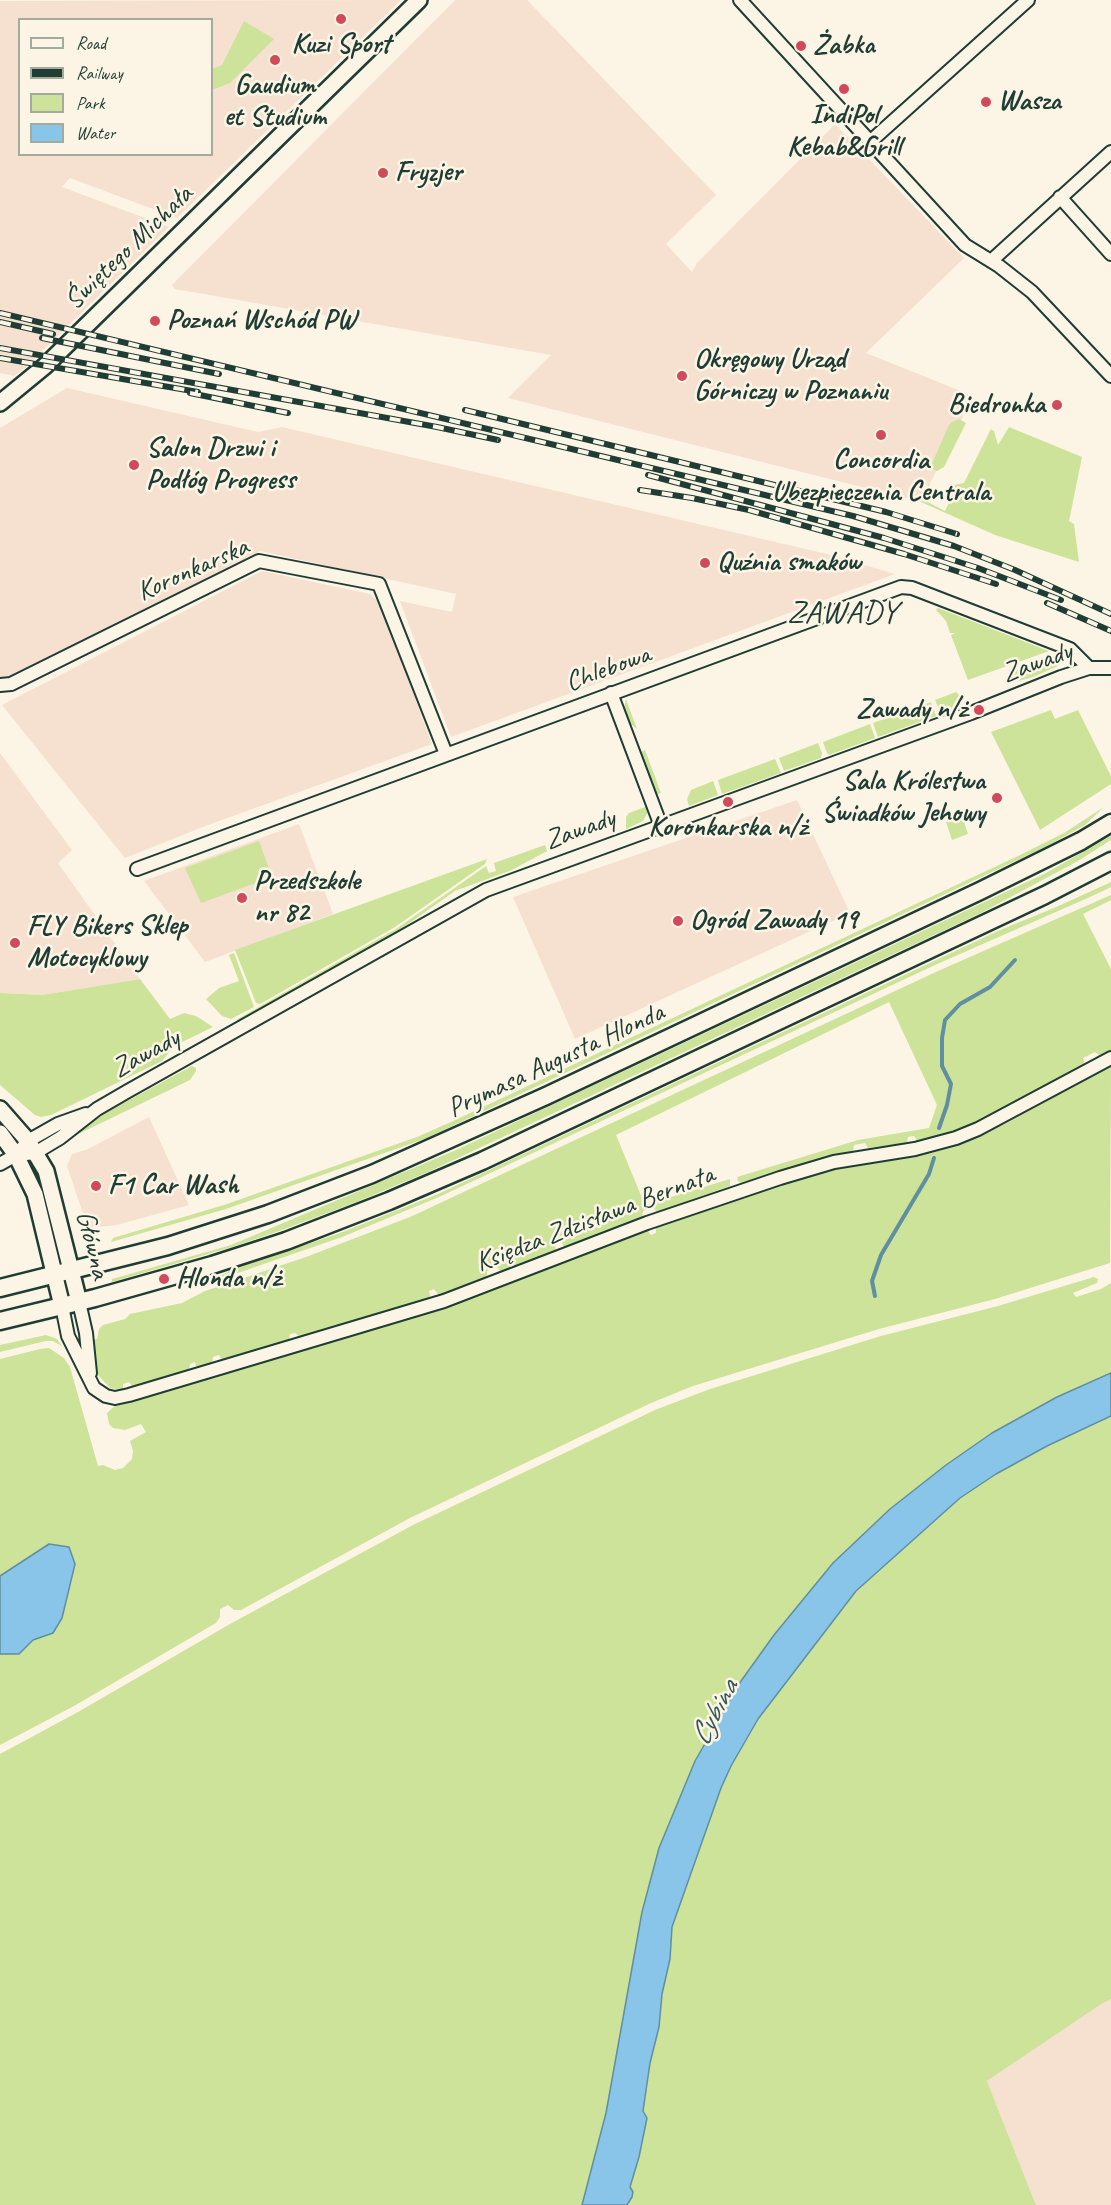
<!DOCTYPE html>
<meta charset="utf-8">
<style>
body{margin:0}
#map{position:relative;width:1111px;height:2205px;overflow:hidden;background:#fcf5e5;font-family:Caveat,sans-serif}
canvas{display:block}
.legend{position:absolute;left:18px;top:18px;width:195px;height:138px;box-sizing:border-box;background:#fcf5e5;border:2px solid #a4ab9e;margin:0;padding:8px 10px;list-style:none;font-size:18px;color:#1f3d34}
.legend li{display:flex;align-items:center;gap:12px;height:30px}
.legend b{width:30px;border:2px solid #a4ab9e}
</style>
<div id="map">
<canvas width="1111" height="2205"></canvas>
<ul class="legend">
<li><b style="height:8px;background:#fcf5e5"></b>Road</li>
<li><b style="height:8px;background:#1f3d34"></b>Railway</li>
<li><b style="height:16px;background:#cce399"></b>Park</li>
<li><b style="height:16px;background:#89c5e9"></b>Water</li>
</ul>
</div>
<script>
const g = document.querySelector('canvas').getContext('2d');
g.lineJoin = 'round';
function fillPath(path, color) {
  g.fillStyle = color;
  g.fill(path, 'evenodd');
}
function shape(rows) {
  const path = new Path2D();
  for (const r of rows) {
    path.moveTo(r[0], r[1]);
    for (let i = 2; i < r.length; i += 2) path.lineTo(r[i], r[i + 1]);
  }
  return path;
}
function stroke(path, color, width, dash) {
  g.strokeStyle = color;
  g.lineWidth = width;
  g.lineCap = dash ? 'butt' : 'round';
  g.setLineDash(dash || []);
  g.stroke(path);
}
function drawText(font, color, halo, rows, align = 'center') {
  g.font = font + ' Caveat,sans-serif';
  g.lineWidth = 5;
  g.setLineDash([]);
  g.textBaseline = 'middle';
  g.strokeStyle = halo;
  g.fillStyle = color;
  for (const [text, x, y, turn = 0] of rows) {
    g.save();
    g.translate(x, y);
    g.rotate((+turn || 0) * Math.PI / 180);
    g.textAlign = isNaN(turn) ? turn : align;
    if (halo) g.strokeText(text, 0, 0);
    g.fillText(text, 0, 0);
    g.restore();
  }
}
fillPath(shape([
 [401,0,177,218,70,178,62,187,169,227,26,367,14,376,0,373,0,1],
 [20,20,212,20,212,154,20,154],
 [455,0,527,0,716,195,666,244,692,272,697,263,835,124,964,258,866,353,973,396,921,502,508,398,551,355,175,289,172,285],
 [67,388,258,432,282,427,827,554,895,574,451,737,400,601,452,612,456,594,260,551,0,683,0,428],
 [262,571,370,594,380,603,432,744,208,825,125,858,2,705],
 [0,753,72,850,58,863,140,979,42,995,0,993],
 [797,800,850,913,575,1039,513,897],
 [299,824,333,914,205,962,144,881],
 [149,1117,189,1205,117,1225,88,1228,67,1166,72,1154,88,1149],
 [1111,1999,1111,2205,1036,2205,987,2081,1101,2003]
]), '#f6e0cf');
fillPath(shape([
 [244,21,274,39,230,83,212,90,212,69,222,65],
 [959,419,966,423,944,467,937,471,930,468,949,425,952,422],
 [1009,427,1082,457,1069,521,1074,524,1079,562,995,535,921,502,929,484,930,488,924,500,945,511,955,490,954,485,964,483,991,429,994,431,998,445],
 [898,593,903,595,629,696,631,693],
 [938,608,1049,651,968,680,951,635,955,633,950,633,946,621,936,610],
 [1059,655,1061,656,1061,663,1056,667,1033,677,1015,682,1012,672],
 [956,692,964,700,954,709,941,714,935,700],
 [626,699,637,729,627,721,624,708],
 [931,702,936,716,878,737,873,723],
 [1051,710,1055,719,1078,710,1111,776,1111,784,1040,830,991,732],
 [870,724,875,738,829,755,827,753,823,742],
 [818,743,822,753,821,758,784,771,779,758],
 [645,750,661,793,655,795,639,753],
 [775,759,781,773,722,794,718,780],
 [713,781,718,795,689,806,687,799,691,790],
 [648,806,648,812,643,821,626,829,626,817,629,813],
 [1104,807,1085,825,1045,847,427,1138,226,1209,111,1242,113,1238,224,1205,417,1137,451,1122,1018,856,1064,833],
 [962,816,968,834,952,840,946,822],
 [1111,836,1111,840,1078,861,979,914,428,1172,359,1201,282,1230,232,1247,112,1282,112,1279,231,1245,456,1150,1046,873],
 [259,841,272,877,201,903,185,868],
 [545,845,547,851,512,870,455,891,391,936,246,1019,236,1020,396,929,486,866,489,873,496,871,494,863],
 [487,859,485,864,395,927,260,1004,256,1003,235,950],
 [1111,882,1111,887,1090,897,935,965,439,1197,342,1237,203,1285,235,1268,340,1233,438,1194,1000,930,1054,908],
 [1111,895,1111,900,1083,914,1111,969,1111,1050,1100,1056,1095,1052,1083,1058,1085,1065,990,1116,953,1133,936,1138,918,1142,914,1136,908,1137,907,1143,868,1148,865,1143,854,1145,853,1151,808,1162,741,1183,738,1181,737,1177,858,1140,929,1128,937,1105,889,1002,616,1135,645,1205,730,1179,730,1186,657,1212,653,1207,643,1211,642,1217,565,1248,561,1242,555,1244,556,1251,502,1273,497,1267,487,1271,487,1278,439,1295,434,1289,429,1291,430,1295,429,1299,332,1329,300,1337,295,1333,290,1334,289,1340,222,1360,219,1355,213,1357,212,1363,199,1367,196,1366,195,1362,190,1364,189,1370,133,1387,129,1382,123,1384,123,1390,110,1388,98,1375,93,1340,97,1339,99,1329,103,1325,125,1319,130,1314,182,1303,205,1291,306,1257,410,1217,938,971],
 [234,953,254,1007,231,1019,222,1016,206,999,219,988,239,981,229,955],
 [140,979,170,1019,184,1013,196,1016,213,1027,174,1046,162,1061,51,1115,41,1117,35,1115,0,1085,0,993,42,995],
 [192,1066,196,1068,196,1071,190,1080,64,1141,75,1132,118,1106],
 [1111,1066,1110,1263,995,1299,879,1329,693,1386,651,1403,410,1518,241,1610,234,1610,228,1605,220,1609,220,1617,216,1623,74,1706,0,1745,0,1359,40,1349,49,1348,64,1358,70,1367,98,1466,103,1465,115,1470,123,1468,132,1459,133,1451,130,1441,146,1432,141,1424,125,1430,113,1428,109,1424,107,1413,116,1405,409,1319,484,1294,647,1230,651,1235,656,1233,656,1226,809,1176,846,1166,927,1153,953,1146,1005,1124],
 [1094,1277,1098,1279,1097,1283,1073,1293,1076,1297,1101,1289,1111,1283,1111,1377,1045,1409,738,1702,591,2205,0,2205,0,1754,78,1712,230,1624,413,1525,655,1410,710,1389,881,1336,998,1306],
 [46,1335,57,1339,62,1346,53,1341,46,1341,0,1352,0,1345],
 [1111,1389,1111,1999,1101,2004,987,2081,1036,2205,618,2205,682,1836,837,1586]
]), '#cce399');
const water = shape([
 [1111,1373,1111,1416,1047,1446,996,1474,960,1498,856,1591,758,1719,731,1766,721,1788,672,1927,670,1959,662,1994,659,2027,650,2063,643,2111,647,2118,639,2157,630,2187,633,2192,632,2197,627,2205,582,2205,606,2113,642,1912,659,1848,695,1761,741,1681,774,1635,833,1563,890,1509,946,1465,992,1433,1057,1397,1111,1373],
 [49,1544,69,1547,75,1564,62,1618,53,1633,33,1640,19,1654,0,1654,0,1576,49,1544]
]);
fillPath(water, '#89c5e9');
stroke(water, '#5f8fa1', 1.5);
stroke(shape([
 [939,1128,947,1105,951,1084,942,1066,942,1038,945,1020,960,1004,990,987,1015,960],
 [875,1296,872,1281,881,1255,929,1174,934,1158]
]), '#5f8fa1', 4);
const minor = shape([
 [740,0,965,245,999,266,1032,292,1111,376],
 [871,141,1028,0],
 [1060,197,1111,254],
 [991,261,1111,152],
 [0,685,11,684,259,561,379,584,446,754],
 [611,693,661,826],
 [137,869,901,587,912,588,1070,649,1089,668],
 [16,1155,35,1153,60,1138,97,1109,128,1091,486,890,971,713,1061,677,1089,668,1111,668],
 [0,1164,16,1155,28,1141,58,1124,86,1114],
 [79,1302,86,1333,90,1373],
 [62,1306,68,1336,94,1388,106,1396,115,1398,129,1395,444,1301,647,1223,780,1178,834,1162,915,1149,956,1138,978,1129,1111,1058]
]);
const tertiary = shape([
 [0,403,45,366,419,0],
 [0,1109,28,1141,46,1171,79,1302],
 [0,1133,16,1155,35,1194,62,1306]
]);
const secondary = shape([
 [0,1288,168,1246,268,1214,372,1174,546,1096,980,891,1081,841,1111,823],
 [0,1321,95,1298,212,1265,286,1241,389,1201,482,1161,1045,895,1111,861]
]);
stroke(minor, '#1f3d34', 16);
stroke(tertiary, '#1f3d34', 20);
stroke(secondary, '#1f3d34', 21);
stroke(minor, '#fcf5e5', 12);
stroke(tertiary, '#fcf5e5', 15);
stroke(secondary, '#fcf5e5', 16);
const rail = shape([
 [0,313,853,516,954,546,1015,570,1111,614],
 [0,322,53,334],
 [42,338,219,374],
 [0,348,437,427,498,440],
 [0,358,198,392],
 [190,393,288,413],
 [465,410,886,512,957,534],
 [648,475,884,538,978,568,1061,600],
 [640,490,692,498,749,510,904,554,996,584],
 [1047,603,1111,631]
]);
stroke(rail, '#1f3d34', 6);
stroke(rail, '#fcf5e5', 4, [11]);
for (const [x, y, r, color] of [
 [341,19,6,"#d1495b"],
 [801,46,6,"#d1495b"],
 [275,60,6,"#d1495b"],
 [844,89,6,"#d1495b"],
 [986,102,6,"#d1495b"],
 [383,173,6,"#d1495b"],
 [155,321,6,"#d1495b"],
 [682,376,6,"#d1495b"],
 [1057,405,6,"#d1495b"],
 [881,435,6,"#d1495b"],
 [134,465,6,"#d1495b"],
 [705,563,6,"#d1495b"],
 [979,710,6,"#d1495b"],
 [997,798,6,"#d1495b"],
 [728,802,6,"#d1495b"],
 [242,898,6,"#d1495b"],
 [678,921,6,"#d1495b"],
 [15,943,6,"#d1495b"],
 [96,1186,6,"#d1495b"],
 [164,1279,6,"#d1495b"]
]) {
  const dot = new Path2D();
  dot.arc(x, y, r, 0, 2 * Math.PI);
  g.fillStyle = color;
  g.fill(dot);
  stroke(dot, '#fcf5e5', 2);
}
drawText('bold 28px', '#1f3d34', '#fcf5e5', [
 ["Kuzi Sport",341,45,"center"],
 ["Żabka",813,46],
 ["Gaudium",275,86,"center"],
 ["et Studium",275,118,"center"],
 ["Wasza",998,102],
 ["IndiPol",844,116,"center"],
 ["Kebab&Grill",844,148,"center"],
 ["Fryzjer",395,173],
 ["Poznań Wschód PW",167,321],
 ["Okręgowy Urząd",694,360],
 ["Górniczy w Poznaniu",694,392],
 ["Biedronka",1045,405,"right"],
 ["Salon Drzwi i",146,449],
 ["Podłóg Progress",146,481],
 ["Concordia",881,461,"center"],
 ["Ubezpieczenia Centrala",881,493,"center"],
 ["Quźnia smaków",717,563],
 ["Zawady n/ż",967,710,"right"],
 ["Sala Królestwa",985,782,"right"],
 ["Świadków Jehowy",985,814,"right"],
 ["Koronkarska n/ż",728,828,"center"],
 ["Przedszkole",254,882],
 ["nr 82",254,914],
 ["Ogród Zawady 19",690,921],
 ["FLY Bikers Sklep",27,927],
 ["Motocyklowy",27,959],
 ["F1 Car Wash",108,1186],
 ["Hlonda n/ż",176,1279]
], 'left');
drawText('28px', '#1f3d34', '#fcf5e5', [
 ["Świętego Michała",129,248,-44],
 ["Koronkarska",193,570,-24],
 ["Zawady",1037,663,-20],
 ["Chlebowa",608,669,-20],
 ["Zawady",580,830,-20],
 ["Zawady",146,1054,-29],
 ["Prymasa Augusta Hlonda",556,1061,-25],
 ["Księdza Zdzisława Bernata",595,1219,-21],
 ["Główna",92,1245,76]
]);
drawText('italic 30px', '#345858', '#fcf5e5', [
 ["Cybina",715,1713,-62]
]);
g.letterSpacing = '1.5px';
drawText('32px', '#1f3d34', '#fcf5e5', [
 ["ZAWADY",843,614]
]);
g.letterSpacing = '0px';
</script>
